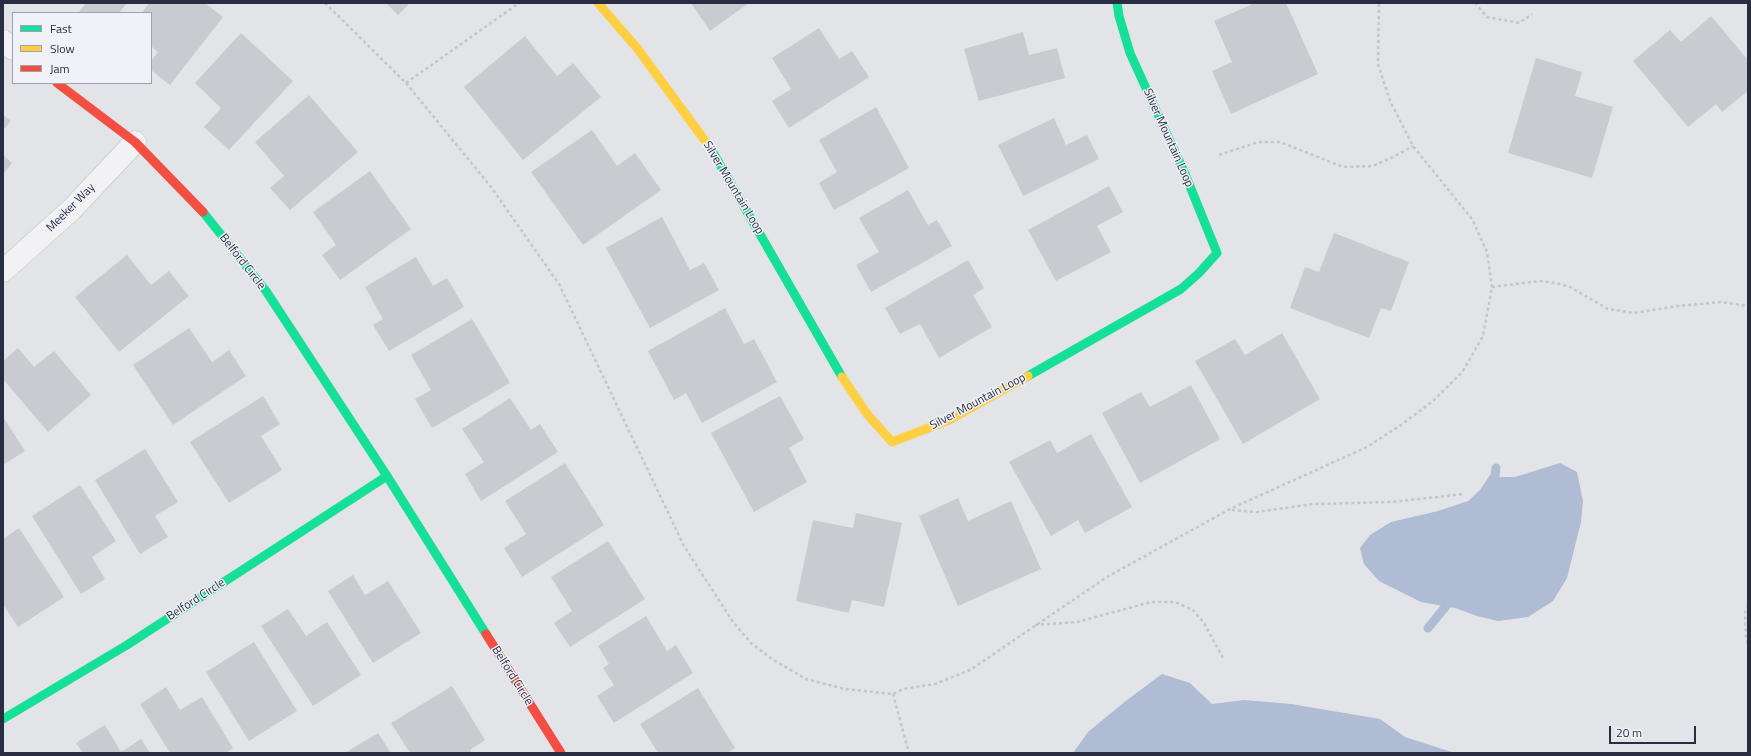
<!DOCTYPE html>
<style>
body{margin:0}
#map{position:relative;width:1751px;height:756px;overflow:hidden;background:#e2e4e8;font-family:"Titillium Web",sans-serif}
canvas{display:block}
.frame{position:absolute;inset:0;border:4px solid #282d42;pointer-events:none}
.legend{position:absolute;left:12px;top:12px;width:140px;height:72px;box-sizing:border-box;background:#f0f2f7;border:1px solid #a0a3af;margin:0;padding:5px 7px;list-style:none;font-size:12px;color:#282d42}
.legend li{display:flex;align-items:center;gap:8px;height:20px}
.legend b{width:20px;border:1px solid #a0a3af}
.scale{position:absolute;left:1609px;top:726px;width:87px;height:18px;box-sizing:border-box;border:2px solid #282d42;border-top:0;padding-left:5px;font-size:12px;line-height:14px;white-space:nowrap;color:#282d42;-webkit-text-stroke:3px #f0f2f7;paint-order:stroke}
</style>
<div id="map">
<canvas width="1751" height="756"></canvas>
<div class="frame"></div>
<ul class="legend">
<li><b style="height:5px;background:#16e098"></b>Fast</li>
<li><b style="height:5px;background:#ffcf43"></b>Slow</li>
<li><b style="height:5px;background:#f24e42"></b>Jam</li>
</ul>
<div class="scale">20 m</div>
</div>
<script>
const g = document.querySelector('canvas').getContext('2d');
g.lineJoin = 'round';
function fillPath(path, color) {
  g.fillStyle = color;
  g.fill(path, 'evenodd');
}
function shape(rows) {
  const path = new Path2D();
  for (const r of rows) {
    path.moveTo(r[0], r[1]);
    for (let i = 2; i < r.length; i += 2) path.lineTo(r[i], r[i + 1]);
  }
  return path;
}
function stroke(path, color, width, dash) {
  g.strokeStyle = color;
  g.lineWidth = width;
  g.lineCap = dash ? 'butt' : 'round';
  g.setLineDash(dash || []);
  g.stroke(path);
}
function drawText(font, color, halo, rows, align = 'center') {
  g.font = font + ' "Titillium Web",sans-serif';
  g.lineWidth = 3;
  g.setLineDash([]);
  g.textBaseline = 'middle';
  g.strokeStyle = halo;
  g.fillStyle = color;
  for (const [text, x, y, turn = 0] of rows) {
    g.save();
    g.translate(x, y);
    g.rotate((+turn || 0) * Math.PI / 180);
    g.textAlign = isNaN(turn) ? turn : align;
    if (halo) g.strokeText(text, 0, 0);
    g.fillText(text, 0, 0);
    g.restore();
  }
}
fillPath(shape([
 [1560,463,1577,472,1583,501,1581,522,1567,578,1553,601,1528,617,1498,621,1477,616,1455,608,1421,602,1379,581,1364,564,1360,548,1370,535,1391,522,1438,511,1468,501,1480,490,1490,475,1501,477,1515,477],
 [1162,674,1190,683,1212,704,1244,700,1291,704,1380,719,1405,737,1455,753,1073,753,1088,732,1127,700]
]), '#b0bbd4');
stroke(shape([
 [1490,488,1495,476,1496,468],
 [1428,628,1446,606,1450,595]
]), '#b0bbd4', 9);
fillPath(shape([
 [86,3,127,3,119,13,78,13],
 [149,3,205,3,223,17,170,85,151,70,151,61,158,52,151,46,151,13,142,13],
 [386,3,410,3,398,15],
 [691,3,749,3,710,31],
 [1255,3,1286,3,1318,74,1231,114,1212,71,1232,62,1214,21],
 [1711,16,1748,60,1748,91,1722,112,1716,104,1688,127,1633,61,1670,30,1681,42],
 [819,28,839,59,852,51,869,77,789,128,772,101,791,89,772,58],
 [1023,32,1029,55,1057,48,1065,78,979,101,964,49],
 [241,33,293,81,229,150,204,127,221,108,195,83],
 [525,36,557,76,573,63,601,97,523,160,464,87],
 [1536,58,1582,72,1575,96,1613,107,1592,178,1508,153],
 [309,95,358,152,290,210,270,188,284,176,255,142],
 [876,107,909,168,834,210,819,183,837,172,819,140],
 [3,115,11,121,3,130],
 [1054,118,1066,145,1087,135,1099,159,1023,196,998,145],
 [592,130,617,166,635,153,661,190,583,245,531,172],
 [3,155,12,163,3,174],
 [370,171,411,229,340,280,322,255,336,245,313,212],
 [1109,186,1123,212,1097,226,1111,252,1056,281,1028,230],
 [908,190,928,225,937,220,952,246,871,292,856,265,879,252,859,218],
 [662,217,690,270,704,263,719,290,650,328,606,248],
 [1334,233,1409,262,1391,311,1381,308,1369,338,1290,308,1305,267,1319,272],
 [127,255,151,285,169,271,189,296,119,352,75,297],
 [416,257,433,286,447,278,464,307,389,351,373,325,383,319,365,287],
 [968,260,984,288,973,295,992,327,939,358,920,324,900,334,885,308],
 [725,308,744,344,754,339,777,382,702,423,686,393,674,400,648,351],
 [472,319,510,383,432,428,415,399,431,390,411,355],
 [189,328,212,362,229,350,246,376,173,425,133,365],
 [1282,333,1320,399,1243,444,1195,361,1235,339,1245,355],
 [18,348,34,367,54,351,91,395,48,432,3,379,3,361],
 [1191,385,1220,439,1140,483,1102,413,1141,392,1150,407],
 [263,396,280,424,261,436,282,470,229,503,190,442],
 [780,396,804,439,789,448,807,482,754,512,711,433],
 [510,398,531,430,540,424,558,452,481,501,465,474,484,462,462,429],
 [3,417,25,451,3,465],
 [1091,434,1132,507,1085,533,1078,520,1051,536,1009,462,1050,440,1057,453],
 [145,449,178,502,155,516,168,537,140,554,95,480],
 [565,463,604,525,522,577,504,548,526,534,505,501],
 [80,485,116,541,92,557,105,579,81,594,32,516],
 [958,498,968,521,1011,501,1041,569,958,606,919,516],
 [856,513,902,523,884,607,852,600,849,613,796,601,813,520,853,528],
 [19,528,64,597,18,627,3,604,3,539],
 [608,541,645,599,570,647,554,623,572,611,551,577],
 [353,575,365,595,388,581,421,633,373,663,328,591],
 [288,609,306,636,327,622,361,675,313,706,261,626],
 [646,616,667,651,676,645,693,673,614,723,597,696,614,685,603,668,609,664,598,646],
 [254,642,297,711,249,741,206,672],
 [452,686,485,740,470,750,472,753,410,753,391,723],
 [166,687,180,710,202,697,233,748,226,753,170,753,140,704],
 [698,688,735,748,727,753,658,753,640,724],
 [105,725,121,752,141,739,150,753,83,753,76,743],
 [378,733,391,753,345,753]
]), '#c9cbd0');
const street = shape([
 [3,41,13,49],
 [3,271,71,210,135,142]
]);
stroke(street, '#bfc1c6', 23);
stroke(shape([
 [325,3,406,83,491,187,559,284,684,546,733,622,751,643,772,659,806,679,845,689,893,694,903,689,935,684,970,670,1107,577,1230,509,1367,447,1401,425,1433,401,1463,371,1483,336,1492,287,1487,252,1472,219,1413,146,1390,101,1378,64,1379,3],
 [1475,3,1487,17,1519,23,1532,14],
 [406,83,519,3],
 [1219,155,1258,142,1280,142,1343,167,1373,166,1393,157,1413,146],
 [1492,287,1540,281,1556,283,1570,287,1608,309,1634,313,1678,306,1721,302,1748,306],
 [1232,510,1257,512,1313,504,1392,502,1464,494],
 [1748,605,1745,613,1746,637,1748,645],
 [1035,625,1077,622,1151,602,1175,602,1193,610,1204,623,1224,660],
 [893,694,909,753]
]), '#c4c5cb', 2.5, [3, 3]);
stroke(street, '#f2f2f4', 22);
stroke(shape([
 [711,149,842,377],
 [203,212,266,291,387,476,486,634],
 [1028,376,1181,289,1199,273,1217,253,1185,174,1130,53,1119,16,1117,3],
 [3,719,127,645,387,476]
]), '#16e098', 9);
stroke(shape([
 [598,3,637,48,711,149],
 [842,377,867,414,892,442,949,420,1028,376]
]), '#ffcf43', 9);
stroke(shape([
 [57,83,135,142,203,212],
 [486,634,561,753]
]), '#f24e42', 9);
drawText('12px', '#282d42', '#f0f2f7', [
 ["Silver Mountain Loop",1168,138,66],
 ["Silver Mountain Loop",733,188,59],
 ["Meeker Way",71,208,-45],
 ["Belford Circle",242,262,52],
 ["Silver Mountain Loop",978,402,-28],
 ["Belford Circle",196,600,-33],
 ["Belford Circle",512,676,58]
]);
</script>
